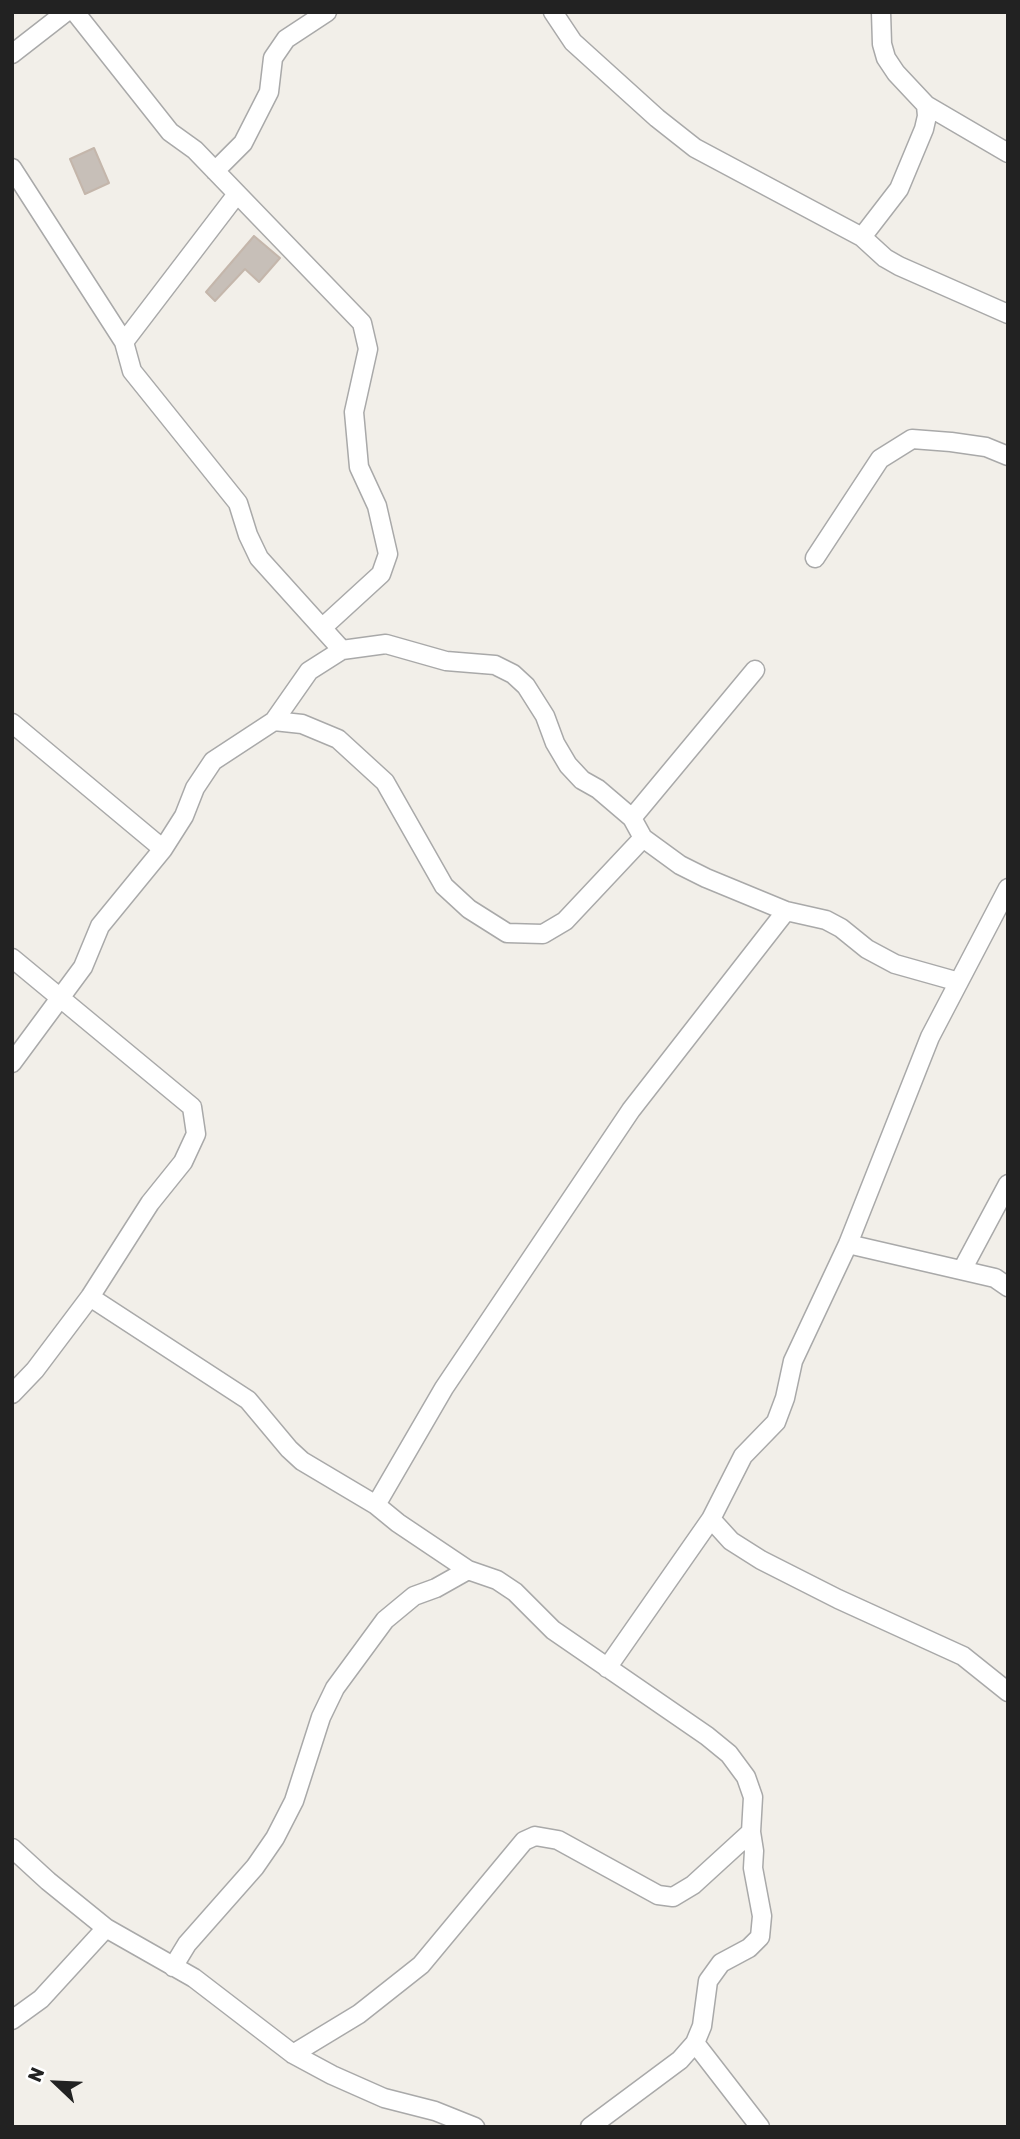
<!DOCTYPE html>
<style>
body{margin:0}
#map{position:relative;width:1020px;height:2139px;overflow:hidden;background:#f2efe9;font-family:Rubik,sans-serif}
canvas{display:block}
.frame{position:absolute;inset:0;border:14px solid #222;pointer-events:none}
.north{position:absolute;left:21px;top:2048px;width:70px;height:70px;-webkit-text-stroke:5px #fff;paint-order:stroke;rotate:293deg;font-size:19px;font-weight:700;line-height:28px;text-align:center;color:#222}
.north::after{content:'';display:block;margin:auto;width:24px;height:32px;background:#222;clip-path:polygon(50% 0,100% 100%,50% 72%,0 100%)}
</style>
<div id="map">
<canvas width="1020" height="2139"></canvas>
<div class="frame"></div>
<div class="north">N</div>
</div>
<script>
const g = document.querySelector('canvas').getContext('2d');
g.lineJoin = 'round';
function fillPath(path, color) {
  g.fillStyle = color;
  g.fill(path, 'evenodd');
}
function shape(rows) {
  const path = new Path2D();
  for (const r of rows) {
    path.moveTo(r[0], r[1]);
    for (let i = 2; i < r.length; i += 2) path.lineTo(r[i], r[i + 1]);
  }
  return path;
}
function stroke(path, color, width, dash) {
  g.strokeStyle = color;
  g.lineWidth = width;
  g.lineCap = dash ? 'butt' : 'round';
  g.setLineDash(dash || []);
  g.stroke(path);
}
const building = shape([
 [94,148,109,183,85,194,70,159,94,148],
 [254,236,280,258,259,282,245,269,215,301,206,292,254,236]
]);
fillPath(building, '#c7bfb8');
stroke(building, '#c4b6ab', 2);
const street = shape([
 [75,12,170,132,195,150,362,323,368,349,354,412,359,467,377,506,388,554,381,574,322,628],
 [553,12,573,42,657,118,695,148,862,237,885,258,899,266,1008,314],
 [881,12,882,44,886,58,896,73,926,105,1008,153],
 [12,54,66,12],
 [12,168,124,342,132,371,238,503,248,535,259,558,342,650],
 [215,171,243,143,269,92,273,58,286,39,327,12],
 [862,237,899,189,924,129,927,116,926,105],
 [124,342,237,194],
 [815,558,880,459,912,439,951,442,986,447,1008,456],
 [274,721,302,724,338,739,385,782,444,886,469,909,507,933,543,934,565,921,643,838],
 [12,723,163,849],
 [632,818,755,670],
 [12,958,192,1107,196,1134,183,1162,150,1203,90,1297,35,1370,12,1394],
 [12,1063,83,967,100,926,163,849,184,816,195,788,213,761,274,721,309,671,342,650,386,644,446,661,495,665,513,674,526,686,545,716,555,743,568,765,582,780,598,789,632,818,643,838,680,865,706,878,786,911,826,920,841,928,867,949,895,964,959,982],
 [848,1244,995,1278,1008,1287],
 [962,1270,1008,1184],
 [90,1297,248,1400,289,1449,302,1461,376,1505,398,1523,468,1570,497,1580,515,1592,553,1630,707,1736,729,1754,746,1777,753,1797,751,1832,754,1851,753,1868,762,1916,760,1937,749,1948,721,1963,708,1981,702,2026,695,2043,680,2060,590,2127],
 [376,1505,444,1388,631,1110,786,911],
 [711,1519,731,1541,761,1560,838,1599,963,1656,1008,1692],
 [607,1668,711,1519,743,1456,776,1422,785,1398,793,1361,848,1244,930,1037,1008,888],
 [12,1848,48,1881,106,1928,194,1978,293,2054,332,2075,384,2098,435,2111,475,2127],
 [173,1967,187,1944,255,1867,275,1838,294,1801,321,1717,335,1688,385,1620,414,1596,436,1588,468,1570],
 [12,2020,41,1999,106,1928],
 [695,2043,760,2127],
 [293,2054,359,2014,421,1965,524,1841,535,1836,558,1840,658,1895,673,1897,693,1885,751,1832]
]);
stroke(street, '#a9a9a9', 21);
stroke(street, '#fff', 18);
</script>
